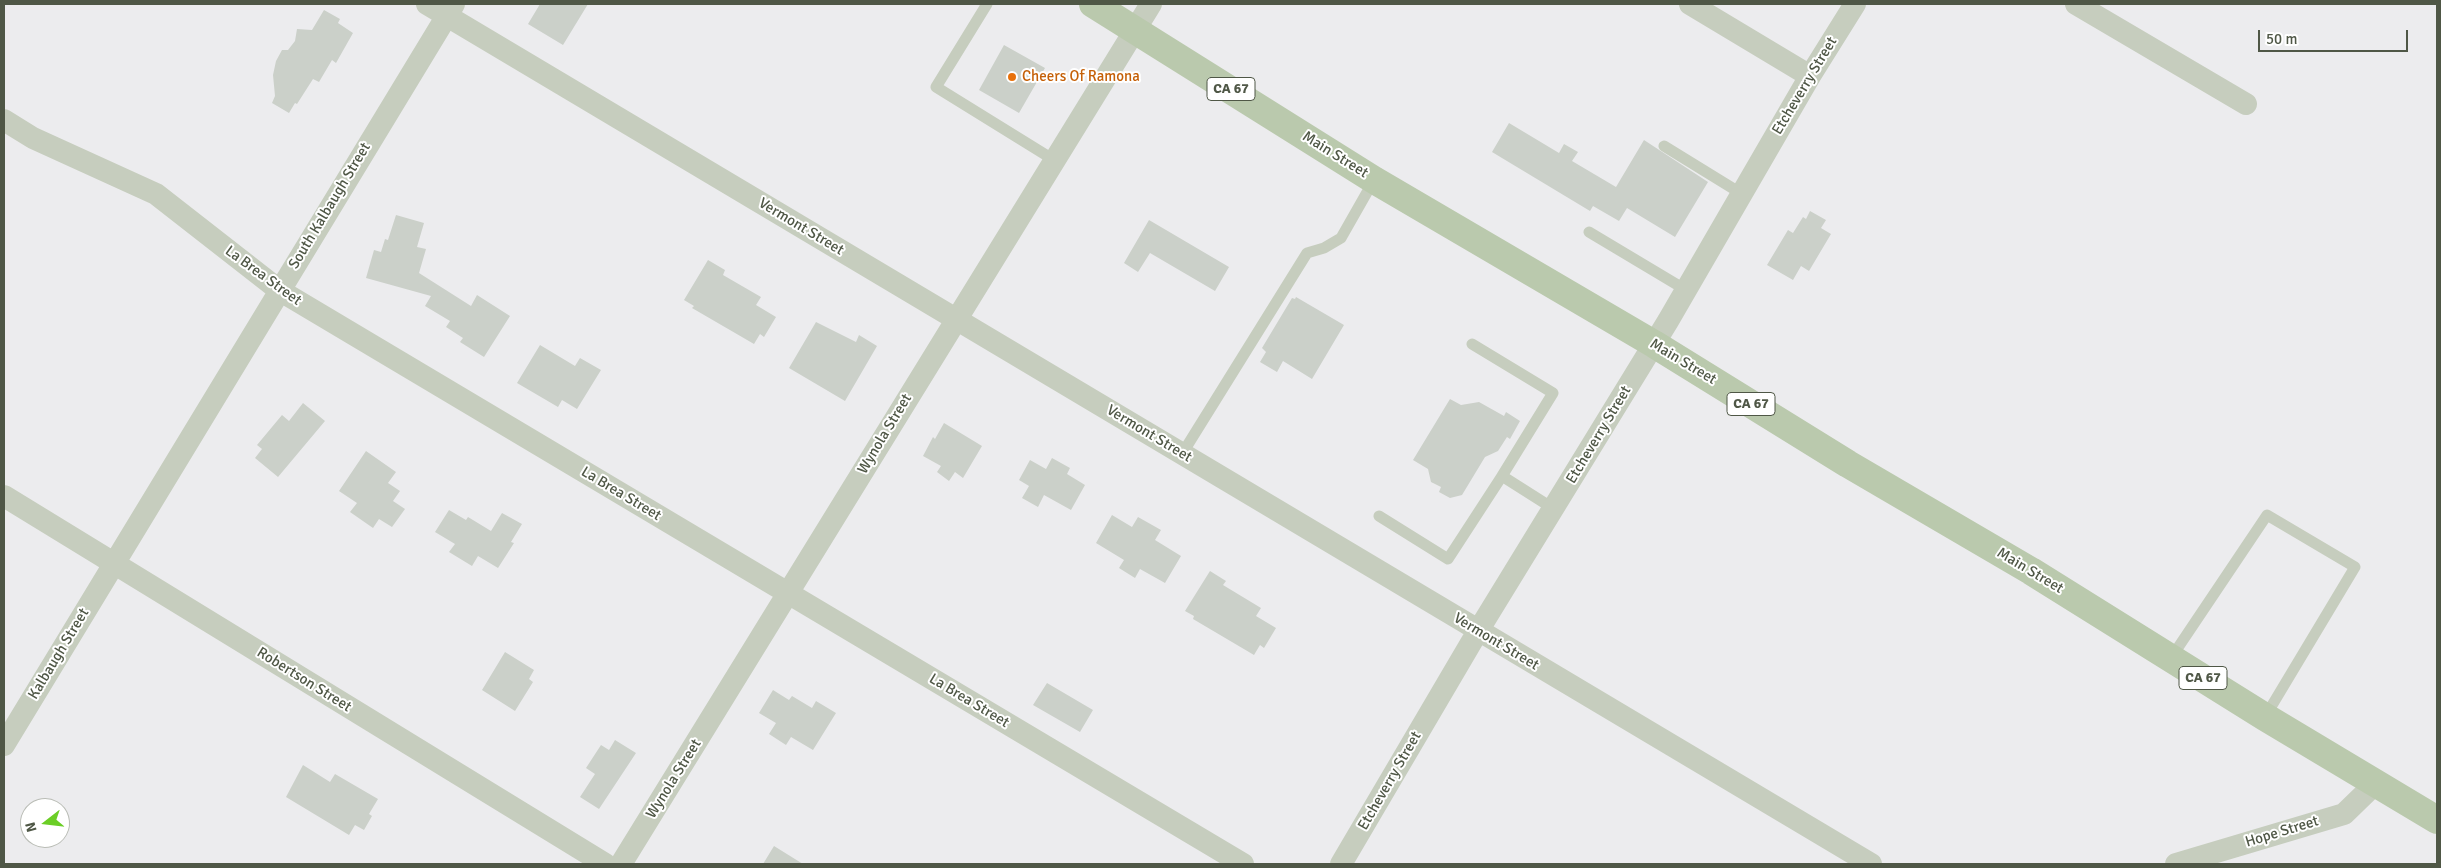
<!DOCTYPE html>
<style>
body{margin:0}
#map{position:relative;width:2441px;height:868px;overflow:hidden;background:#ececee;font-family:Signika,sans-serif}
canvas{display:block}
.frame{position:absolute;inset:0;border:5px solid #4f5746;pointer-events:none}
.north{position:absolute;left:20px;top:798px;width:50px;height:50px;box-sizing:border-box;background:#fff;border:1px solid #b9bcb5;border-radius:50%;rotate:254deg;font-size:14px;font-weight:700;line-height:20px;text-align:center;color:#4f5746}
.north::after{content:'';display:block;margin:auto;width:18px;height:22px;background:#6bce26;clip-path:polygon(50% 0,100% 100%,50% 72%,0 100%)}
.scale{position:absolute;left:2258px;top:30px;width:150px;height:22px;box-sizing:border-box;border:2px solid #4f5746;border-top:0;padding-left:6px;font-size:15px;line-height:18px;white-space:nowrap;color:#4f5746;-webkit-text-stroke:4px #fff;paint-order:stroke}
</style>
<div id="map">
<canvas width="2441" height="868"></canvas>
<div class="frame"></div>
<div class="north">N</div>
<div class="scale">50 m</div>
</div>
<script>
const g = document.querySelector('canvas').getContext('2d');
g.lineJoin = 'round';
function fillPath(path, color) {
  g.fillStyle = color;
  g.fill(path, 'evenodd');
}
function shape(rows) {
  const path = new Path2D();
  for (const r of rows) {
    path.moveTo(r[0], r[1]);
    for (let i = 2; i < r.length; i += 2) path.lineTo(r[i], r[i + 1]);
  }
  return path;
}
function stroke(path, color, width, dash) {
  g.strokeStyle = color;
  g.lineWidth = width;
  g.lineCap = dash ? 'butt' : 'round';
  g.setLineDash(dash || []);
  g.stroke(path);
}
function drawText(font, color, halo, rows, align = 'center') {
  g.font = font + ' Signika,sans-serif';
  g.lineWidth = 4;
  g.setLineDash([]);
  g.textBaseline = 'middle';
  g.strokeStyle = halo;
  g.fillStyle = color;
  for (const [text, x, y, turn = 0] of rows) {
    g.save();
    g.translate(x, y);
    g.rotate((+turn || 0) * Math.PI / 180);
    g.textAlign = isNaN(turn) ? turn : align;
    if (halo) g.strokeText(text, 0, 0);
    g.fillText(text, 0, 0);
    g.restore();
  }
}
fillPath(shape([
 [540,4,588,4,563,45,528,24],
 [324,10,340,19,338,23,353,33,336,63,332,60,319,82,313,79,297,104,295,103,289,113,272,103,275,96,273,75,276,61,282,50,288,50,295,41,297,29,312,30],
 [1004,45,1045,68,1019,113,979,90],
 [1509,123,1559,153,1564,144,1578,152,1572,161,1616,187,1644,140,1708,182,1675,237,1627,208,1619,221,1593,206,1590,211,1492,152],
 [1810,211,1826,220,1821,228,1831,234,1809,271,1801,266,1793,280,1767,265,1788,230,1793,233,1803,217,1806,219],
 [396,215,424,223,417,247,426,249,419,273,471,306,477,295,510,316,484,357,460,342,463,338,446,327,450,321,425,306,431,296,366,278,374,250,381,252,385,239,388,240],
 [1149,220,1229,267,1215,291,1150,253,1138,272,1124,263],
 [708,260,725,270,723,275,761,297,756,305,776,317,764,337,760,334,754,344,692,308,694,306,684,300],
 [1296,297,1344,325,1312,379,1283,361,1277,372,1260,362,1266,352,1262,348,1292,298,1295,299],
 [816,322,856,342,859,335,877,346,845,401,789,368],
 [540,345,575,366,580,358,601,370,577,409,562,400,558,407,517,383],
 [1450,399,1461,405,1479,402,1504,416,1506,412,1520,421,1510,439,1507,437,1498,451,1485,457,1462,495,1450,498,1439,492,1441,487,1431,482,1428,469,1413,460],
 [303,403,325,421,278,477,255,458,262,449,257,445,282,415,289,421],
 [944,423,982,446,963,478,955,472,949,481,937,472,941,466,923,456,933,437,935,439],
 [366,451,396,472,388,483,400,491,393,501,405,509,392,527,379,519,373,528,350,512,357,503,339,491],
 [1052,458,1070,468,1067,474,1085,485,1071,510,1044,495,1038,507,1022,498,1029,486,1019,480,1030,460,1046,469],
 [449,510,466,520,468,517,491,531,502,513,522,524,511,542,514,543,498,568,478,556,472,566,449,552,455,544,435,532],
 [1112,515,1132,527,1138,517,1161,530,1155,540,1181,556,1165,583,1140,569,1135,578,1119,568,1124,560,1096,543],
 [1210,571,1226,581,1223,585,1261,608,1256,616,1276,628,1264,648,1260,645,1254,655,1193,619,1194,616,1185,611],
 [505,652,534,670,529,679,533,682,515,711,482,690],
 [1047,683,1093,710,1080,732,1033,705],
 [773,690,789,700,792,696,812,708,816,701,836,713,813,750,791,737,786,745,769,734,776,723,759,713],
 [615,740,636,753,599,809,580,797,595,774,586,768,601,745,609,750],
 [303,765,330,782,335,774,378,799,369,814,372,816,364,830,355,825,349,835,286,797],
 [774,846,803,864,763,864]
]), '#cbd0c9');
stroke(shape([
 [987,4,936,87,1054,160],
 [1664,146,1742,194],
 [1589,232,1686,290],
 [1472,344,1553,393,1502,476],
 [1182,454,1307,253,1324,248,1341,238,1374,180],
 [1379,516,1448,559,1502,476,1554,509],
 [2171,658,2267,515,2355,567,2265,717]
]), '#c6cdbe', 11);
stroke(shape([
 [427,4,1871,864],
 [1690,4,1810,76],
 [2076,4,2246,104],
 [4,120,33,138,156,194,279,290,1243,864],
 [4,496,605,864],
 [4,745,454,4],
 [621,864,1151,4],
 [1341,864,1478,631,1668,321,1810,76,1855,4],
 [2176,864,2344,814,2377,782]
]), '#c6cdbe', 22);
stroke(shape([
 [1093,4,1374,180,1654,344,1848,464,2031,571,2265,717,2437,820]
]), '#bac9ad', 28);
for (const [x, y, r, color] of [
 [1012,77,5,"#e8710a"]
]) {
  const dot = new Path2D();
  dot.arc(x, y, r, 0, 2 * Math.PI);
  g.fillStyle = color;
  g.fill(dot);
  stroke(dot, '#fff', 2);
}
for (const [x, y, w] of [
 [1231,89,48],
 [1751,404,48],
 [2203,678,48]
]) {
  const box = new Path2D();
  box.roundRect(x - w / 2, y - 11.5, w, 23, 4);
  g.fillStyle = '#fff';
  g.fill(box);
  stroke(box, '#4f5746', 1);
}
drawText('bold 14px', '#4f5746', null, [
 ["CA 67",1231,89],
 ["CA 67",1751,404],
 ["CA 67",2203,678]
]);
drawText('15px', '#c56008', '#fff', [
 ["Cheers Of Ramona",1022,77]
], 'left');
drawText('15px', '#4f5746', '#fff', [
 ["Etcheverry Street",1805,86,-59],
 ["Main Street",1335,155,32],
 ["South Kalbaugh Street",330,206,-59],
 ["Vermont Street",801,227,31],
 ["La Brea Street",263,276,36],
 ["Main Street",1683,362,31],
 ["Wynola Street",885,434,-59],
 ["Vermont Street",1149,434,31],
 ["Etcheverry Street",1599,435,-59],
 ["La Brea Street",621,494,31],
 ["Main Street",2030,571,31],
 ["Vermont Street",1496,642,31],
 ["Kalbaugh Street",59,654,-59],
 ["Robertson Street",304,680,32],
 ["La Brea Street",969,701,31],
 ["Wynola Street",674,779,-58],
 ["Etcheverry Street",1390,781,-60],
 ["Hope Street",2282,832,-17]
]);
</script>
